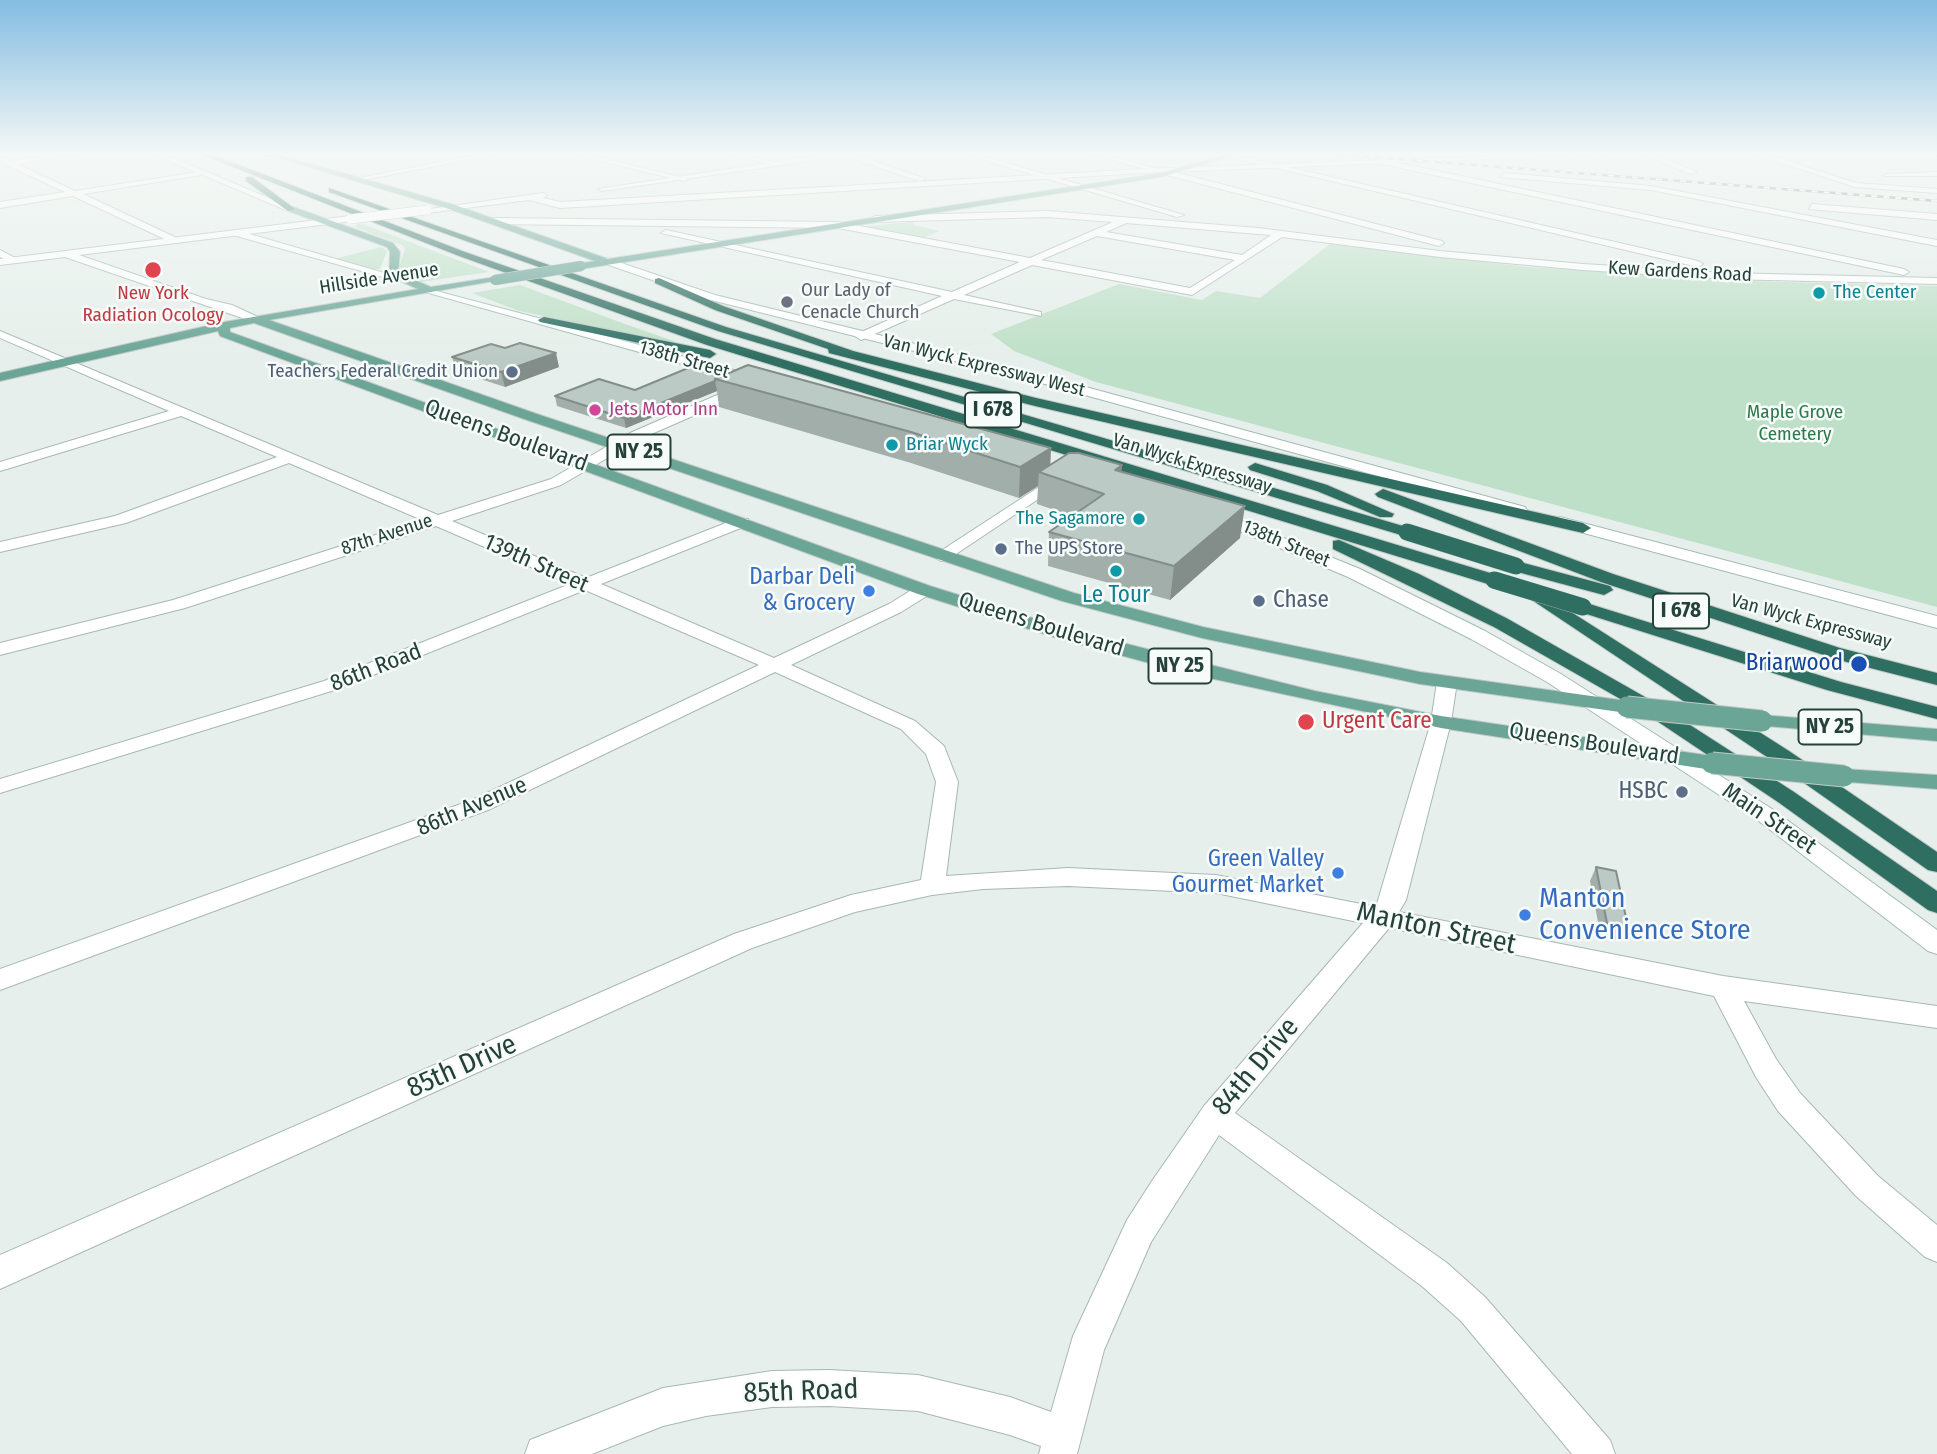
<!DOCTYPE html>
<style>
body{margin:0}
canvas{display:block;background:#e6efeb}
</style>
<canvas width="1937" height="1454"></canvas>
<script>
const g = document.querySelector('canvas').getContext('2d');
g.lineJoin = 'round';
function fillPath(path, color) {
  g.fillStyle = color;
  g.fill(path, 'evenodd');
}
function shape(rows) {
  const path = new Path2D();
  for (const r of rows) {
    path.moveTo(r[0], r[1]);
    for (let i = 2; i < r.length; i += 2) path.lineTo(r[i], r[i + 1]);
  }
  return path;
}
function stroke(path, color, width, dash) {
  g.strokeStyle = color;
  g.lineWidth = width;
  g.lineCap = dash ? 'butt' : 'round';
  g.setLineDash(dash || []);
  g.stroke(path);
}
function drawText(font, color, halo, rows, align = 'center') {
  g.font = font + ' "Fira Sans Condensed",sans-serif';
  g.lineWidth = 5;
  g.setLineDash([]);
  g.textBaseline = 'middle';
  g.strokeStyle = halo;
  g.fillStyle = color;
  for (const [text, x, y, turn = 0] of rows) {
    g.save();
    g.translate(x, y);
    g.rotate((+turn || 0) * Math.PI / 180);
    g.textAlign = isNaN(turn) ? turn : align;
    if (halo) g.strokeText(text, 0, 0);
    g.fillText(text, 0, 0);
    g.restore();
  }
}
fillPath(shape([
 [913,222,914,225,940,231,923,238,865,226],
 [358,223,368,226,489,272,420,282,404,275,399,267,405,249,402,245,355,227],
 [1330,244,1528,267,1747,281,1937,286,1937,607,1096,382,1014,351,991,334,1119,284,1202,300,1216,291,1260,298],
 [381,247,387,251,380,269,371,269,334,259],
 [520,285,625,324,685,345,519,311,472,293]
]), '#bfe0c8');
const street = shape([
 [56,154,77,154,17,164,75,191,204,171,201,175,83,194,179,239,179,243,173,243,73,196,0,208,0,202,65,192,0,162,0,157,10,161,56,154],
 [481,154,498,154,358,181,354,179,481,154],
 [571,154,585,154,688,179,684,181,571,154],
 [725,154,741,154,782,164,778,166,725,154],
 [963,154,976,154,1184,215,1177,217,963,154],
 [1090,154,1103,154,1161,170,1157,172,1090,154],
 [1231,154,1698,261,1703,264,1698,267,1225,156,1231,154],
 [1473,154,1489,154,1496,157,1492,159,1473,154],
 [1642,154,1653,154,1697,172,1690,174,1642,154],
 [1754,154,1766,154,1856,183,1937,189,1937,193,1855,187,1754,154],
 [1380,159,1904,269,1909,272,1904,275,1377,163,1380,159],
 [1170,171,1442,241,1444,243,1439,246,1167,175,1170,171],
 [1937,172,1937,176,1883,176,1887,174,1937,172],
 [1504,173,1651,186,1937,240,1937,246,1651,190,1501,177,1504,173],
 [1812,204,1937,214,1937,220,1809,209,1812,204],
 [1047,211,1258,228,1440,251,1583,264,1726,273,1937,278,1937,284,1726,279,1583,270,1440,257,1282,237,1192,295,1032,265,964,295,1041,312,1041,316,954,299,861,340,855,336,857,334,942,296,661,233,666,230,952,292,1020,262,838,228,494,224,490,221,494,218,838,222,1030,258,1113,222,1047,217,875,222,871,219,875,216,1047,211],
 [1126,223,1258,234,1271,235,1242,255,1106,232,1126,223],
 [1097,236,1235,260,1190,288,1041,260,1097,236],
 [233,231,239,231,402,278,393,280,233,235,233,231],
 [0,250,17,259,17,263,0,257,0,250],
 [0,331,438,515,551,479,630,433,740,385,750,385,750,391,640,439,561,485,452,521,586,578,736,519,748,519,748,525,601,584,774,658,889,604,918,586,930,586,933,590,930,594,901,612,791,665,915,721,944,746,958,782,946,876,1068,868,1216,875,1376,907,1431,722,1437,682,1447,676,1454,678,1457,682,1451,722,1406,900,1399,912,1723,976,1937,1006,1937,1028,1744,1001,1776,1059,1800,1093,1878,1176,1937,1225,1937,1262,1925,1257,1856,1196,1778,1111,1756,1077,1714,996,1389,928,1235,1113,1447,1263,1485,1297,1610,1440,1615,1454,1572,1454,1461,1321,1423,1287,1219,1135,1151,1242,1104,1350,1077,1454,1039,1454,1041,1446,1010,1435,918,1411,829,1406,772,1407,706,1416,663,1426,592,1454,525,1454,530,1440,663,1388,772,1371,829,1370,918,1375,1010,1397,1051,1412,1073,1336,1127,1220,1152,1181,1204,1106,1363,923,1216,893,1068,886,983,889,932,895,855,912,752,948,0,1289,0,1255,734,934,851,895,921,880,936,782,926,754,901,729,775,672,488,810,0,990,0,969,472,800,759,665,585,590,338,689,0,793,0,779,324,681,570,584,436,526,185,608,0,655,0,643,173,600,422,520,289,463,126,523,0,552,0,542,115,516,277,457,181,416,0,471,0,462,169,411,0,338,0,331],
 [1062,472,1070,477,1067,480,947,560,941,561,933,556,1062,472]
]);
const secondary = shape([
 [153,154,164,154,295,209,288,211,153,154],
 [827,154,853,154,926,179,919,181,844,156,602,191,598,189,827,154],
 [1543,154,1611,154,1143,173,560,208,529,200,427,213,423,210,543,193,547,196,543,198,560,202,1143,169,1543,154],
 [350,216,353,221,79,255,206,299,232,305,258,317,258,321,254,322,65,257,0,265,0,259,350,216],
 [607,258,715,295,1042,375,1525,507,1527,510,1519,515,1513,513,1034,381,707,299,603,263,607,258],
 [425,288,760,377,761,380,750,383,425,292,425,288],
 [1215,510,1360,569,1485,631,1561,674,1772,809,1937,930,1937,954,1928,951,1756,819,1547,682,1471,639,1348,577,1209,518,1209,512,1215,510],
 [1560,517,1937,616,1937,628,1554,525,1552,522,1560,517]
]);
const primary = shape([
 [265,154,277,154,455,205,608,259,1160,173,1228,154,1233,156,1161,177,581,269,577,264,595,261,449,209,265,154],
 [291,206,393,243,400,252,398,273,431,287,495,277,500,280,269,320,537,414,1074,593,1203,627,1420,672,1627,701,1637,707,1627,713,1420,684,1202,638,1062,601,527,420,254,323,230,328,230,332,930,586,1071,630,1315,691,1441,716,1712,756,1723,763,1712,770,1441,728,1186,673,1057,638,918,594,220,336,218,331,0,381,0,373,224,322,418,289,389,276,390,252,387,247,288,211,291,206],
 [1762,715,1937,729,1937,741,1755,725,1752,721,1755,717,1762,715],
 [1844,769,1937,775,1937,789,1836,781,1833,776,1836,771,1844,769]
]);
const highway = shape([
 [200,154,211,154,465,252,715,339,1500,576,1503,580,1500,584,1488,584,707,345,459,256,200,154],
 [260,154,274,154,275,155,271,157,260,154],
 [246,177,252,177,295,209,288,211,246,181,246,177],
 [329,188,726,327,1413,529,1415,532,1407,537,1401,535,718,331,329,192,329,188],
 [659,278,723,306,853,351,1036,398,1583,523,1591,528,1583,533,1035,406,829,353,828,349,715,310,655,283,655,279,659,278],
 [544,317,710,350,716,354,710,358,540,322,538,320,544,317],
 [1255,463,1327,485,1394,514,1392,517,1380,517,1317,491,1250,470,1248,467,1255,463],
 [1383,489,1613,574,1840,648,1937,673,1937,685,1839,660,1601,582,1378,497,1375,494,1383,489],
 [1339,540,1419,574,1508,619,1659,705,1794,792,1937,891,1937,913,1928,910,1778,802,1645,713,1494,627,1333,549,1333,541,1339,540],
 [1516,561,1610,586,1613,590,1604,595,1510,570,1507,566,1510,562,1516,561],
 [1535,589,1789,751,1937,852,1937,872,1928,870,1773,761,1529,598,1526,594,1535,589],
 [1583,602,1841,682,1937,707,1937,719,1827,690,1577,611,1574,607,1577,603,1583,602]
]);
stroke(street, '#a8b8b2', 2);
stroke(secondary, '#a4bbb3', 2);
stroke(primary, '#c2cac8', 2);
stroke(highway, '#c2cac8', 2);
fillPath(street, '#fff');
fillPath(secondary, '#fff');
fillPath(primary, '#6aa596');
fillPath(highway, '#2f6f62');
const rail = shape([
 [1333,154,1937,201]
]);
stroke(rail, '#5f7d75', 2.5);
stroke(rail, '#f7fbf9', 2, [6]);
const secondaryBridge = shape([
 [350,219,427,210]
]);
const primaryBridgeFar1 = shape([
 [495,280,581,266]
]);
const primaryBridge = shape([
 [1627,707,1762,721],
 [1712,763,1844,776]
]);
const highwayBridge = shape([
 [1407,532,1516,566],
 [1494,580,1583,607]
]);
stroke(secondaryBridge, '#a4bbb3', 10, []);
stroke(primaryBridgeFar1, '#c2cac8', 11, []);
stroke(primaryBridge, '#c2cac8', 23, []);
stroke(highwayBridge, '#c2cac8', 18, []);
stroke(secondaryBridge, '#fff', 9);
stroke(primaryBridgeFar1, '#6aa596', 10);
stroke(primaryBridge, '#6aa596', 21);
stroke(highwayBridge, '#2f6f62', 17);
fillPath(shape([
 [452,357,559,367,505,387,456,371],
 [693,366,1051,465,1122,465,1121,471,1240,538,1170,600,1048,566,1049,532,1072,516,1037,504,1038,486,1019,498,911,463,719,407,717,391,626,428,557,406,555,396,635,390],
 [1596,867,1628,927,1621,941,1601,937,1590,881]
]), '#a1aea9');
fillPath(shape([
 [556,353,559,367,505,387,501,372],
 [715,381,717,391,626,428,624,418],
 [1051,448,1050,476,1039,472,1038,486,1019,498,1020,467],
 [1122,465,1119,496,1115,470],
 [1245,506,1240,538,1170,600,1174,566]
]), '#838d89');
const building = shape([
 [520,343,556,353,501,372,452,357,491,344,505,348,520,343],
 [748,365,1051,448,1020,467,911,432,715,379,748,365],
 [693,366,724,375,715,379,715,381,624,418,555,396,599,379,635,390,693,366],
 [1069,453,1079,453,1122,465,1115,470,1245,506,1174,566,1049,532,1104,494,1039,472,1069,453],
 [1596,867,1616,871,1628,927,1607,923,1596,867]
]);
fillPath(building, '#bbcac4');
stroke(building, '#838d89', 2);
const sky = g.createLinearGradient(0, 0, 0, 358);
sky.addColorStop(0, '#84bce0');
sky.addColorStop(0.43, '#f4f8f6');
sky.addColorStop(1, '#f4f8f600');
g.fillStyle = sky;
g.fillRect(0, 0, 1937, 358);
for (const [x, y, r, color] of [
 [153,270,9,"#e0444e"],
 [1819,293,7,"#0f9aa8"],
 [787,302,7,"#6b7280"],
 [512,372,7,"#5c6f8a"],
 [595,410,7,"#d1479c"],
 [892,445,7,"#0f9aa8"],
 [1139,519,7,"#0f9aa8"],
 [1001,549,7,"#5c6f8a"],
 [1116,571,7,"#0f9aa8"],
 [869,591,7,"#3f7fe0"],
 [1259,601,7,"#5c6f8a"],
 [1859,664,9,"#1a4fb4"],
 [1306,722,9,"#e0444e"],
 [1682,792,7,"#5c6f8a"],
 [1338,873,7,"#3f7fe0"],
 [1525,915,7,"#3f7fe0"]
]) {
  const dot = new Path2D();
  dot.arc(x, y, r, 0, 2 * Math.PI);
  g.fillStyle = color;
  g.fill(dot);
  stroke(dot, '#f7fbf9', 2.5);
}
drawText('19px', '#24423a', '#f7fbf9', [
 ["Kew Gardens Road",1680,272,3],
 ["Hillside Avenue",379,279,-9],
 ["138th Street",684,360,16],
 ["Van Wyck Expressway West",984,366,14],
 ["Van Wyck Expressway",1192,464,17],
 ["87th Avenue",387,535,-18],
 ["138th Street",1286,544,23],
 ["Van Wyck Expressway",1811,622,15]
]);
drawText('19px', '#5b616d', '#f7fbf9', [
 ["Our Lady of",801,291],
 ["Cenacle Church",801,313]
], 'left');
drawText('19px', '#0d838f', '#f7fbf9', [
 ["The Center",1833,293],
 ["Briar Wyck",906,445],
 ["The Sagamore",1125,519,"right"]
], 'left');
drawText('19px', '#be3a42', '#f7fbf9', [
 ["New York",153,294],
 ["Radiation Ocology",153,316]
]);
drawText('19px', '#4e5e75', '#f7fbf9', [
 ["Teachers Federal Credit Union",498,372],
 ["The UPS Store",1015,549,"left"]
], 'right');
drawText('19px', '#b23c85', '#f7fbf9', [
 ["Jets Motor Inn",609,410]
], 'left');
drawText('19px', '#2d7a4b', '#f7fbf9', [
 ["Maple Grove",1795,413],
 ["Cemetery",1795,435]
]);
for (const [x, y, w] of [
 [993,410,56],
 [639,452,63],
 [1681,611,56],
 [1180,666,63],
 [1830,727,63]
]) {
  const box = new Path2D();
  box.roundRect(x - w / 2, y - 17.5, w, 35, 5);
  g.fillStyle = '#f7fbf9';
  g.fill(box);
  stroke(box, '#24423a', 2);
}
drawText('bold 21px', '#24423a', null, [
 ["I 678",993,410],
 ["NY 25",639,452],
 ["I 678",1681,611],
 ["NY 25",1180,666],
 ["NY 25",1830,727]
]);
drawText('23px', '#24423a', '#f7fbf9', [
 ["Queens Boulevard",506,436,20],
 ["139th Street",536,564,24],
 ["Queens Boulevard",1041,625,17],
 ["86th Road",376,668,-21],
 ["Queens Boulevard",1594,744,9],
 ["86th Avenue",472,807,-23],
 ["Main Street",1769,819,34]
]);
drawText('23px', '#366cbe', '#f7fbf9', [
 ["Darbar Deli",855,578],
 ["& Grocery",855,604],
 ["Green Valley",1324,860],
 ["Gourmet Market",1324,886]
], 'right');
drawText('23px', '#0d838f', '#f7fbf9', [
 ["Le Tour",1116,596]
]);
drawText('23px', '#4e5e75', '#f7fbf9', [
 ["Chase",1273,601],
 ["HSBC",1668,792,"right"]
], 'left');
drawText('23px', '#164399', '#f7fbf9', [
 ["Briarwood",1843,664]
], 'right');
drawText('23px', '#be3a42', '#f7fbf9', [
 ["Urgent Care",1322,722]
], 'left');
drawText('28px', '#366cbe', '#f7fbf9', [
 ["Manton",1539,899],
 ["Convenience Store",1539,931]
], 'left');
drawText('28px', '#24423a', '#f7fbf9', [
 ["Manton Street",1436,929,12],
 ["85th Drive",462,1067,-24],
 ["84th Drive",1256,1067,-50],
 ["85th Road",801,1392,-2]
]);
</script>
